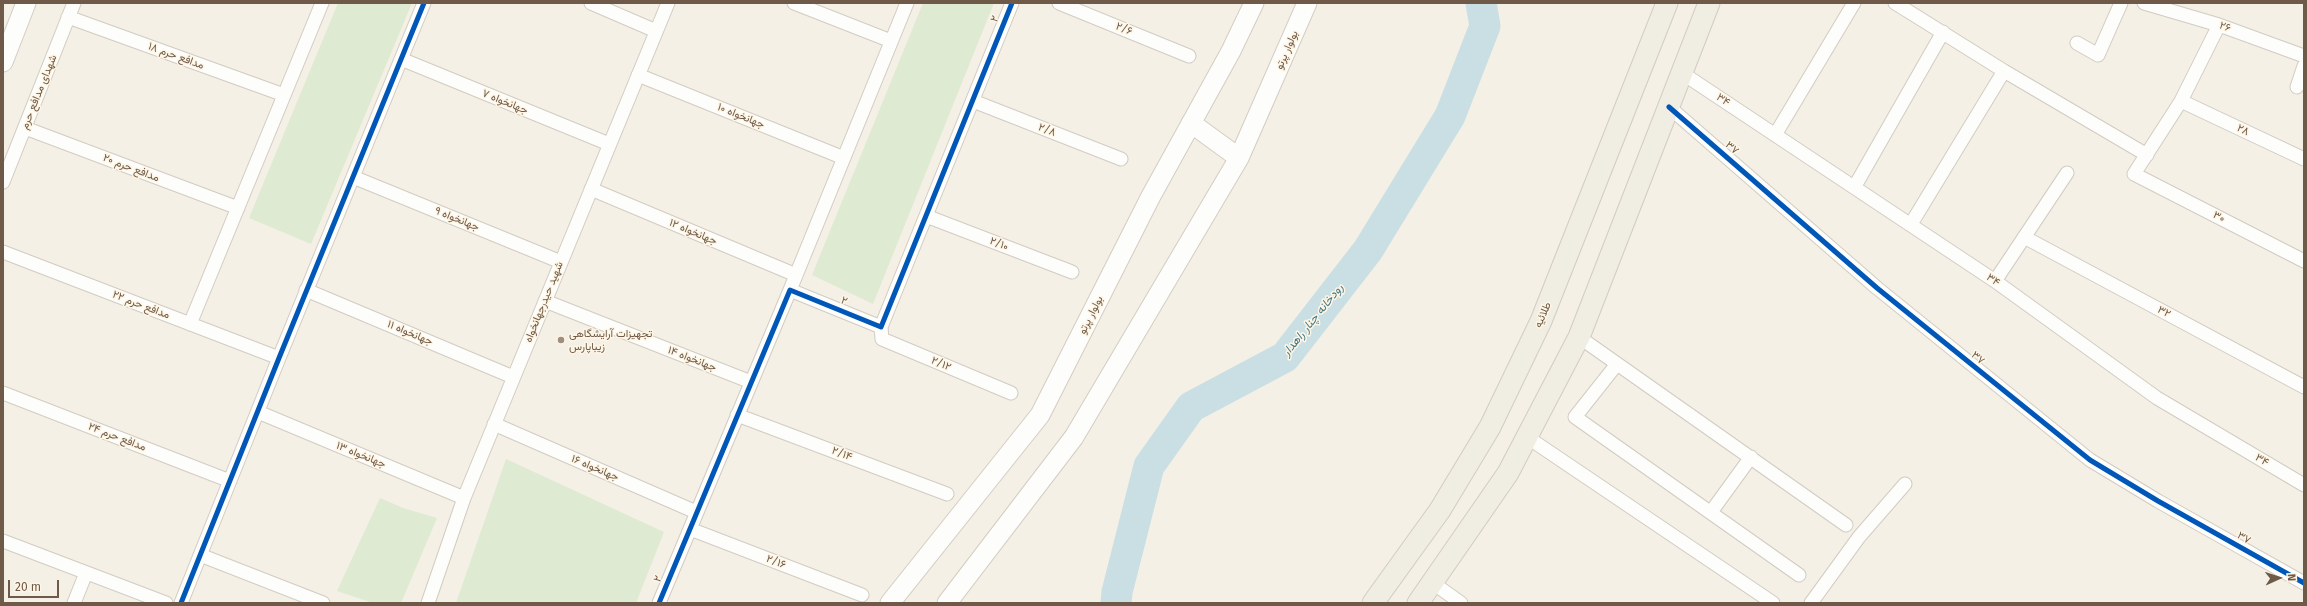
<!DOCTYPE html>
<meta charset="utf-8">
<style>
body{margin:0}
#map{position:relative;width:2307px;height:606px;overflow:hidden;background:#f4f0e6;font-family:"Fira Sans",sans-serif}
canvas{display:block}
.frame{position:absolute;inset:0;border:4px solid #6f5949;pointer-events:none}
.north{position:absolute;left:2259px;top:558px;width:40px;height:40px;-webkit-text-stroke:3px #fef6e5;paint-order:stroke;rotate:87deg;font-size:11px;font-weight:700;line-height:16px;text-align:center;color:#6f5949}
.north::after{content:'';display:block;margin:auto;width:14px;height:18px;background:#6f5949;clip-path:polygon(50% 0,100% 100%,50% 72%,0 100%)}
.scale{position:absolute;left:8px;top:580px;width:51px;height:18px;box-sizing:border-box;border:2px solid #6f5949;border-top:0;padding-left:5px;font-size:12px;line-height:14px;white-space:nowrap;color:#6f5949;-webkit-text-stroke:3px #fef6e5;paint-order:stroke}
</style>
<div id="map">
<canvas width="2307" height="606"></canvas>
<div class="frame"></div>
<div class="north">N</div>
<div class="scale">20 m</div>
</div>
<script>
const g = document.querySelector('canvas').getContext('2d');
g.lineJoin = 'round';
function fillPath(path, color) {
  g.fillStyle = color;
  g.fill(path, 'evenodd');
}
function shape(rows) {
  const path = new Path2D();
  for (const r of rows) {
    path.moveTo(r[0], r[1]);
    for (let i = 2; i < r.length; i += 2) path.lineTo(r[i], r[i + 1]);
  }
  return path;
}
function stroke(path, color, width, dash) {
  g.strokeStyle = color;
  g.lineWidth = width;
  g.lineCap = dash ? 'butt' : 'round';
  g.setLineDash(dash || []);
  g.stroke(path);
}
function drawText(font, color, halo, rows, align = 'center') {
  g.font = font + ' "Fira Sans",Vazirmatn,sans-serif';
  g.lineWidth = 3;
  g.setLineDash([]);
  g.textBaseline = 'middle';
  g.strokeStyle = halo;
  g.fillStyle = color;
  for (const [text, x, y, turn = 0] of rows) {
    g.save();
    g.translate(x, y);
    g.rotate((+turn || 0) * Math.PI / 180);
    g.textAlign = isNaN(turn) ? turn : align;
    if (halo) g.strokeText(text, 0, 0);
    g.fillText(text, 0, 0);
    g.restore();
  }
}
fillPath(shape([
 [338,3,412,3,311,244,249,218],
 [923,3,994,3,873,304,812,275],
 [506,459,664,532,636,603,456,603],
 [380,498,403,508,437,518,401,603,373,603,337,591]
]), '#deead1');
stroke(shape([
 [1116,603,1117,592,1149,466,1191,407,1285,357,1368,250,1450,116,1485,26,1481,3]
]), '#c9dfe3', 31);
const street = shape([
 [591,3,656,31],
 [794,3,891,41],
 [1059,3,1189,56],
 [1895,3,2004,71,2147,155],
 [2144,3,2219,25,2304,56],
 [68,17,284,95],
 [2219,25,2181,101,2134,174,2304,261],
 [2077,43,2098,55,2121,3],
 [401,59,609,144],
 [1682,73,1995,281,2157,398,2304,485],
 [638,75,844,158],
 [2297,87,2304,66],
 [973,101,1121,159],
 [2181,101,2304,159],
 [1669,107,1877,288,2090,460,2158,501,2304,583],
 [25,128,238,208],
 [1775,135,1854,3],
 [353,177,561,262],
 [3,182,74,3],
 [1855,186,1943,32],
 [591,189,796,275],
 [926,216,1072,272],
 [1911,224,2004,71],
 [2024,237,2304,387],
 [3,252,279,358],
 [1995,281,2067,173],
 [306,290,513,377],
 [790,290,907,3],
 [545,301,751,382],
 [190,324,322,3],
 [881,327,882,339,1011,393],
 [1579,337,1846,525],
 [1617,364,1575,417,1799,575],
 [3,393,230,481],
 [258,412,464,498],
 [737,415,947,494],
 [494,424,696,512],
 [1527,437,1773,603],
 [1711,512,1751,457],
 [690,529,862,595],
 [3,541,166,603],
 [200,555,323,603],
 [1433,583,1461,603],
 [74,603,86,573],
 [181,603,279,358,424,3],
 [428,603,464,498,668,3],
 [659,603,790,290,881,327,1012,3],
 [1811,603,1859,537,1905,484]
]);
const secondary = shape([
 [3,62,26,3],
 [1191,123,1239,158],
 [890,603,1040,415,1151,196,1231,51,1254,3],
 [947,603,1074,437,1239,158,1307,3]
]);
const primary = shape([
 [1373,603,1440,510,1490,427,1541,321,1667,3],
 [1418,603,1508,473,1579,337,1709,3]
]);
stroke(street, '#d2cbc2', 15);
stroke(secondary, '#d4ccc3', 21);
stroke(primary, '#d3cbc4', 23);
stroke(street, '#fdfdfb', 13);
stroke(secondary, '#fdfdfb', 19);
stroke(primary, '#f0ede3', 21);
stroke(shape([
 [1669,107,1877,288,2090,460,2158,501,2304,583],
 [181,603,279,358,424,3],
 [659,603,790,290,881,327,1012,3]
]), '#0057b8', 5);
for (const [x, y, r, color] of [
 [561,340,4,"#9e8e80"]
]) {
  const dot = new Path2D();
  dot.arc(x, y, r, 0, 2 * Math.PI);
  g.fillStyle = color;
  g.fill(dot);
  stroke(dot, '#fef6e5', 1.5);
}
drawText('11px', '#6f5949', '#fef6e5', [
 ["۲",995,19,-68],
 ["۲۶",2225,27,19],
 ["۲/۶",1124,29,22],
 ["بولوار پرتو",1287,50,-66],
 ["مدافع حرم ۱۸",176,56,20],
 ["شهدای مدافع حرم",39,92,-68],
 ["۳۴",1723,100,34],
 ["جهانخواه ۷",505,102,22],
 ["جهانخواه ۱۰",741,116,22],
 ["۲/۸",1047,130,21],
 ["۲۸",2243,130,25],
 ["۳۷",1732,148,41],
 ["مدافع حرم ۲۰",131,168,21],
 ["۳۰",2219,217,27],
 ["جهانخواه ۹",457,219,22],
 ["جهانخواه ۱۲",693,232,23],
 ["۲/۱۰",999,244,21],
 ["۳۴",1993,280,35],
 ["۲",844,301,22],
 ["شهید حیدرجهانخواه",544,302,-68],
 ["مدافع حرم ۲۲",141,305,21],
 ["۳۲",2164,312,28],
 ["بولوار پرتو",1091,315,-63],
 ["طلائیه",1543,315,-67],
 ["جهانخواه ۱۱",410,333,23],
 ["۳۷",1978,358,39],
 ["جهانخواه ۱۴",692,359,21],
 ["۲/۱۲",941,364,23],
 ["مدافع حرم ۲۴",117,437,21],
 ["۲/۱۴",842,454,21],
 ["جهانخواه ۱۳",361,455,22],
 ["۳۴",2262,460,31],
 ["جهانخواه ۱۶",595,468,23],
 ["۳۷",2244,538,29],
 ["۲/۱۶",776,562,21],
 ["۲",658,579,-67]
]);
drawText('11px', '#6f5949', '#fef6e5', [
 ["تجهیزات آرایشگاهی",569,334],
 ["زیباپارس",569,347]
], 'left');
drawText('italic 12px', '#477888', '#fef6e5', [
 ["رودخانه چنار راهدار",1313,320,-51]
]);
</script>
